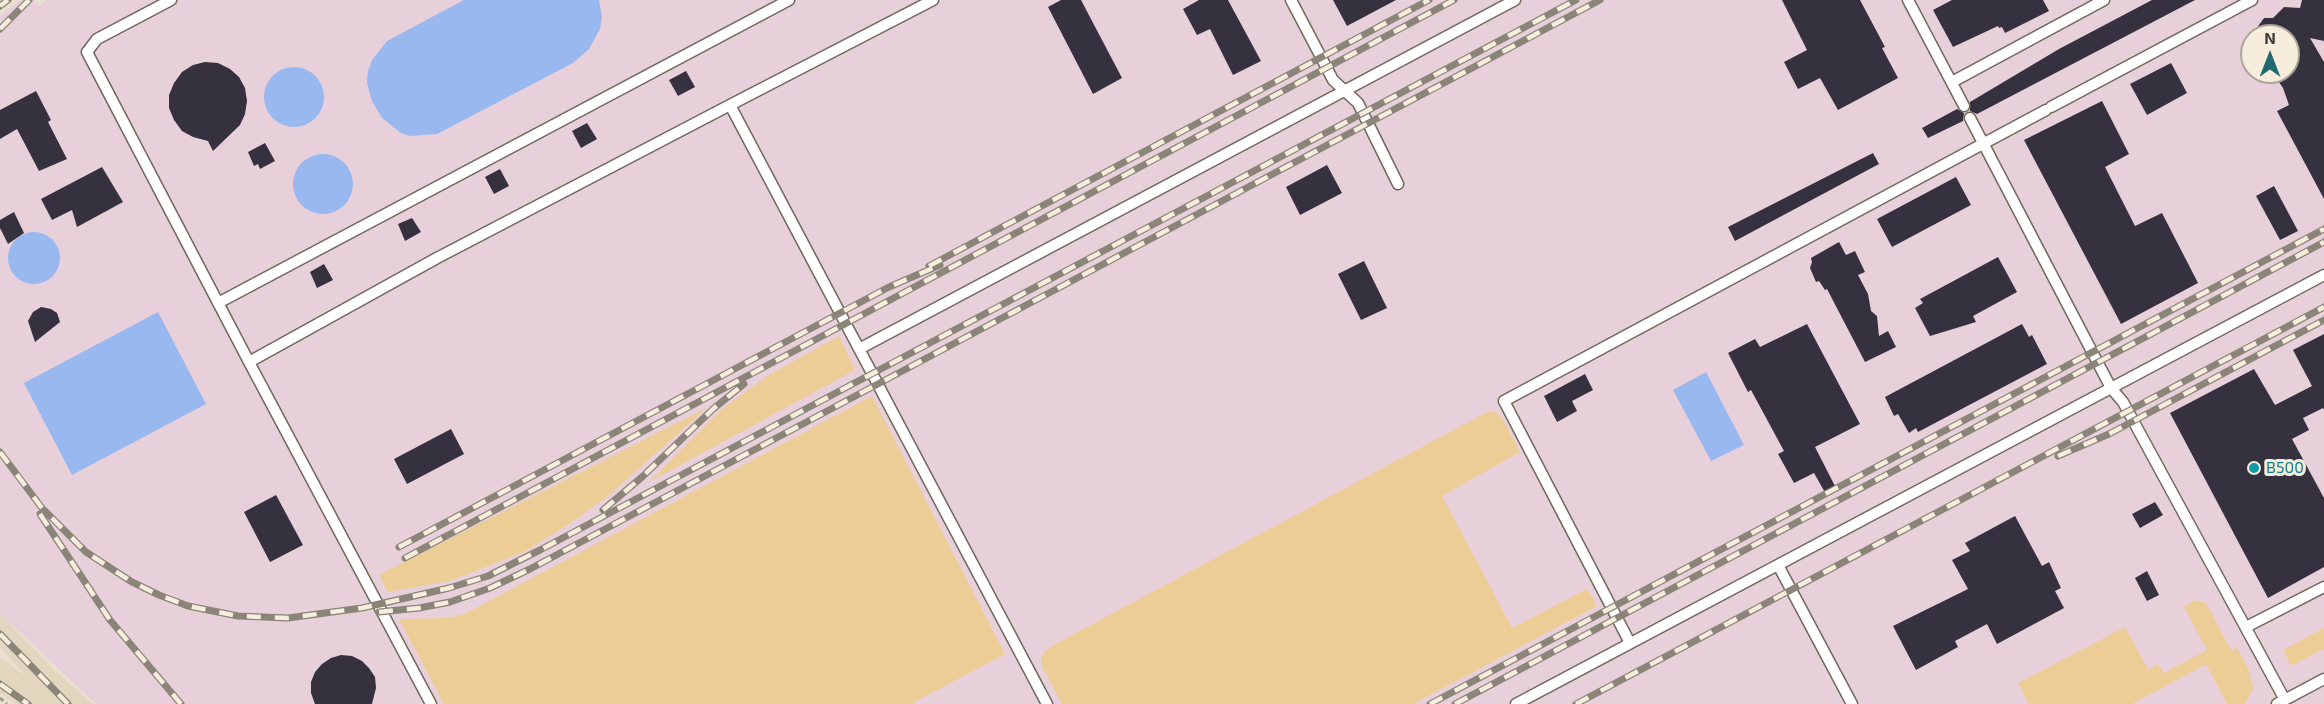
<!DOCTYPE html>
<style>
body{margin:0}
#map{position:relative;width:2324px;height:704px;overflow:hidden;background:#eae0d0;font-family:"Exo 2",sans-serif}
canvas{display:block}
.north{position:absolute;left:2240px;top:24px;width:60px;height:60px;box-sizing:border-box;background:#f7eddd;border:2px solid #ada599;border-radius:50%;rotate:0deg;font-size:16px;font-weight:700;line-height:24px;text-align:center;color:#3d3a33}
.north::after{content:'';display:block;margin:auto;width:21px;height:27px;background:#206a73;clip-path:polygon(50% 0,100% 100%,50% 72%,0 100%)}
</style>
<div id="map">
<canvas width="2324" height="704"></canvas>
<div class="north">N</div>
</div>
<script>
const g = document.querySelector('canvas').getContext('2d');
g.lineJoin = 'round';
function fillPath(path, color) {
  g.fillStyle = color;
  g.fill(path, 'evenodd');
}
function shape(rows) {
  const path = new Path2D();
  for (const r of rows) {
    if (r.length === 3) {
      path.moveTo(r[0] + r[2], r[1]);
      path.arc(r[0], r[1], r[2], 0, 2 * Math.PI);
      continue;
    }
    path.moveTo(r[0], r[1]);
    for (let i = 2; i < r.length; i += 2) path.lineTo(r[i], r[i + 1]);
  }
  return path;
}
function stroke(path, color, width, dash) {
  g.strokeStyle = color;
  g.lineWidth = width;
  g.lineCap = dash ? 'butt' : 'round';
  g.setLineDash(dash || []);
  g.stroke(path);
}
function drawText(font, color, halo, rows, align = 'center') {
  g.font = font + ' "Exo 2",sans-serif';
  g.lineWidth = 6;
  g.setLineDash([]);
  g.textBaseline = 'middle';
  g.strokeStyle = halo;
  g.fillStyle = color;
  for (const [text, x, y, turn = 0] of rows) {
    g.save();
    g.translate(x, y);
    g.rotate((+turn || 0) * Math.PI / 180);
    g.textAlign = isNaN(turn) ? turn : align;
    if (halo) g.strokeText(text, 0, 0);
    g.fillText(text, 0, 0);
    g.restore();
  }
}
fillPath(shape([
 [0,614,55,671,93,704,15,704,0,692,0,658,26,676,0,647]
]), '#e3d6bf');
fillPath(shape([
 [20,0,34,0,39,6,47,0,2324,0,2324,704,96,704,0,614,0,15],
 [2252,36,2288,36,2288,72,2252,72]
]), '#e8d0db');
fillPath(shape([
 [839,336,855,370,649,482,722,409,744,393,769,375],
 [872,396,1005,654,911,704,444,704,399,619,449,618,465,614],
 [708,407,607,497,566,526,524,552,450,581,388,592,379,575],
 [1489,411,1496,412,1502,418,1520,452,1442,496,1512,628,1587,589,1597,606,1413,704,1062,704,1041,664,1042,655,1050,647],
 [2195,600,2206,603,2231,650,2237,648,2248,668,2253,688,2245,704,2227,704,2206,664,2132,704,2029,704,2018,683,2125,627,2148,670,2158,664,2164,673,2207,650,2184,607],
 [2324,628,2324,649,2291,666,2283,650]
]), '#eccd96');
fillPath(shape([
 [464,0,599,0,602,17,600,29,589,49,573,63,437,134,410,136,401,133,382,118,372,101,367,83,368,71,372,60,387,41],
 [294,97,30],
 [323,184,30],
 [34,258,26],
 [158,312,206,404,72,475,24,383],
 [1706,372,1744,445,1711,461,1673,390]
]), '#98b8ef');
fillPath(shape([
 [1061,0,1081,0,1122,78,1093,94,1048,7],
 [1199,0,1228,0,1261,61,1233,75,1210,29,1197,35,1183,9],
 [1333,0,1396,0,1347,26],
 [1782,0,1860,0,1885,47,1882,48,1898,78,1838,110,1820,78,1798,89,1784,62,1807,50],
 [1952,0,2043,0,2049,11,2005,33,2002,27,1999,28,1998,26,1953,47,1933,10],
 [2152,0,2195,0,1977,114,1970,111,1970,102,2059,49],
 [2302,0,2324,0,2324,41,2310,38,2324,62,2324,199,2277,111,2289,105,2283,88,2272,72,2288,72,2288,60,2295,58,2288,36,2251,36,2264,18,2273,18,2284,7,2300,8],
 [205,62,218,63,230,69,239,77,245,88,247,101,245,114,240,125,213,151,208,141,193,137,182,131,174,120,169,108,169,95,174,83,182,72,193,65],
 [2171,63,2187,93,2147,115,2130,84],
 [686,71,695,87,678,96,669,80],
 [36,91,51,120,48,122,67,159,39,171,17,129,0,139,0,110],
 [2102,101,2129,154,2105,167,2135,226,2162,213,2198,283,2121,324,2024,140],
 [1957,109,1964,113,1963,121,1928,138,1922,128],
 [587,123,597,139,581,148,572,131],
 [265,143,275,161,260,169,258,164,254,166,248,152],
 [1873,153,1879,164,1735,241,1728,227],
 [1327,165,1342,193,1300,215,1286,187],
 [102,167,123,202,77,227,72,210,52,220,41,199],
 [500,169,509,186,494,194,485,177],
 [1956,177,1971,205,1892,247,1877,219],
 [2274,186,2298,231,2280,240,2256,196],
 [14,212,24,233,8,244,0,228,0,220],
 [412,218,421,232,405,241,398,224],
 [1839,242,1846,255,1855,251,1865,272,1858,275,1868,294,1871,311,1877,316,1879,336,1888,331,1896,347,1865,362,1827,289,1825,290,1819,281,1816,282,1810,268,1812,262,1811,258],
 [1998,257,2017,292,1973,316,1976,322,1930,336,1915,308,1923,303,1920,299],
 [1364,261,1387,308,1361,320,1338,274],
 [324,264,333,280,317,288,310,272],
 [41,307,51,309,57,313,60,322,35,342,28,321,33,312],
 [1807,324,1860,424,1815,447,1837,490,1827,496,1814,473,1794,483,1778,454,1784,451,1751,390,1748,392,1728,353,1755,339,1760,347],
 [2022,324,2029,337,2032,335,2047,364,1918,432,1916,428,1909,433,1898,414,1894,416,1885,397],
 [2324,334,2324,410,2323,408,2303,418,2309,430,2292,439,2324,498,2324,567,2268,598,2170,413,2254,369,2275,405,2312,386,2293,350],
 [1585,374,1593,390,1572,401,1577,411,1557,422,1544,396],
 [451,429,464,454,407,484,394,459],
 [276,495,303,545,270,562,244,512],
 [2155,502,2163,515,2140,528,2132,514],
 [2015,516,2042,566,2049,562,2061,588,2055,591,2064,608,1997,644,1987,624,1955,641,1958,647,1916,670,1893,626,1968,589,1952,560,1970,551,1965,543],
 [2147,571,2159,595,2147,601,2135,578],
 [341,655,352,656,362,661,369,668,375,677,376,688,372,704,315,704,311,693,311,682,315,672,322,664,331,658]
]), '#35313f');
const service = shape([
 [171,0,97,39,87,52,249,362],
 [1291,0,1333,80,1358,103,1398,184],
 [1908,0,1964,106],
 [1952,82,2104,0],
 [730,105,933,0],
 [2051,107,2252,0],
 [1970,118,2111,388,2123,402,2285,700],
 [218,303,789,0],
 [859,349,1515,0],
 [1778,565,1852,704],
 [2246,627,2324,587],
 [1630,643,1504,401,2046,110],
 [431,704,249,362,437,258,730,105,1047,704],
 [1516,704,2324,275],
 [2277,704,2324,679]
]);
stroke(service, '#706859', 13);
stroke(shape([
 [0,698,7,704]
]), '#a29b8e', 3, [4.5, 3]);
stroke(service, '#fff', 10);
const rail = shape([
 [0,6,8,0],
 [0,29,29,0],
 [929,266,1429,0],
 [0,452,42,508,86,552,132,582,159,595,188,606,238,616,288,618,362,608,449,588,488,576,540,550,1576,0],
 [2058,456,2109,434,2324,320],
 [603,510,642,477,713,409,744,384],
 [40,514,110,620,181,704],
 [399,547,889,287,940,265],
 [405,558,1454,0],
 [379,612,419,608,450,602,490,588,530,569,1600,0],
 [0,634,68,704],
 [0,684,28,704],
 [1430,704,2324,229],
 [1455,704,2324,242],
 [1576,704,2324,307]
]);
stroke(rail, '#8a8479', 7);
stroke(rail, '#f7eddd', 4.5, [14]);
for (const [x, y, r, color] of [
 [2254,468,6,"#0f9aa8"]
]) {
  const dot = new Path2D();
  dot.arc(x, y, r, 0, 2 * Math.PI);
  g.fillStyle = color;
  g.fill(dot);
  stroke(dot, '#f7eddd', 2);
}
drawText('16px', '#0d838f', '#f7eddd', [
 ["B500",2266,468]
], 'left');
</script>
